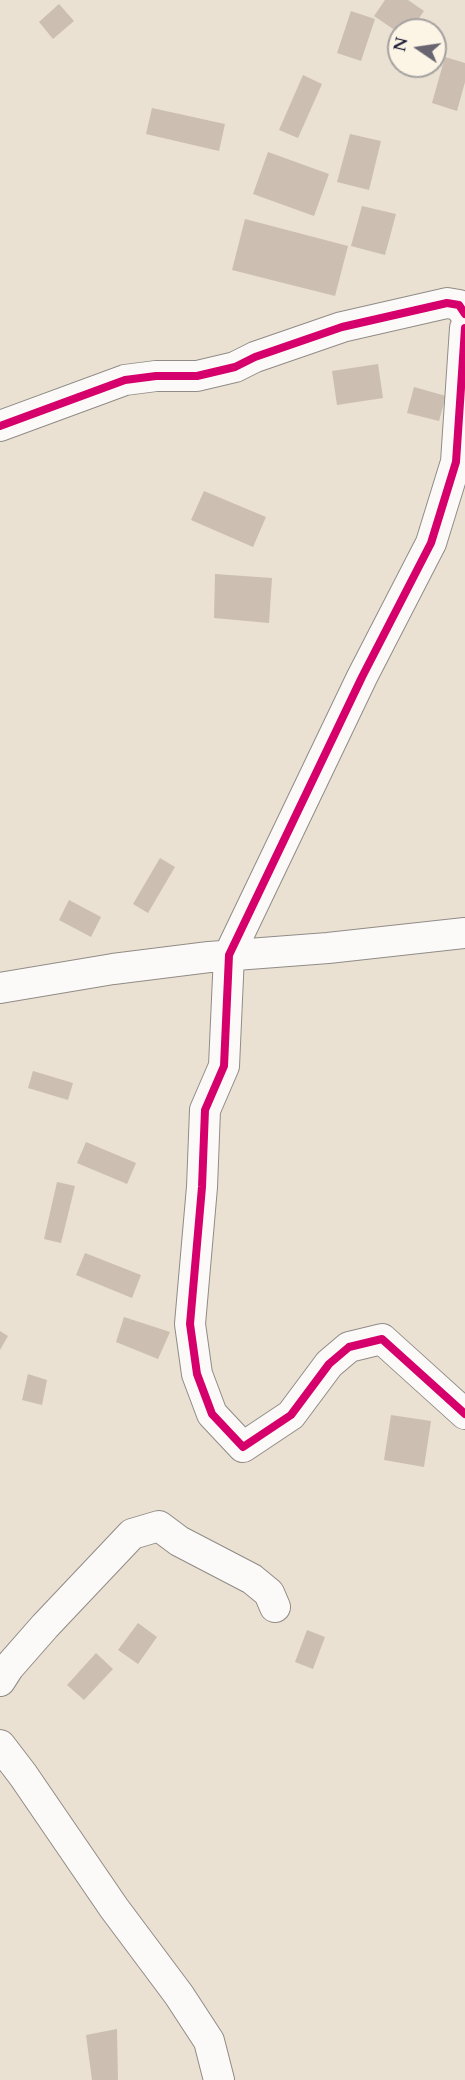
<!DOCTYPE html>
<style>
body{margin:0}
#map{position:relative;width:465px;height:2080px;overflow:hidden;background:#eae1d2;font-family:Cardo,serif}
canvas{display:block}
.north{position:absolute;left:387px;top:18px;width:60px;height:60px;box-sizing:border-box;background:#fcf5e5;border:2px solid #a5a1a1;border-radius:50%;rotate:283deg;font-size:16px;font-weight:700;line-height:24px;text-align:center;color:#22223b}
.north::after{content:'';display:block;margin:auto;width:21px;height:27px;background:#686570;clip-path:polygon(50% 0,100% 100%,50% 72%,0 100%)}
</style>
<div id="map">
<canvas width="465" height="2080"></canvas>
<div class="north">N</div>
</div>
<script>
const g = document.querySelector('canvas').getContext('2d');
g.lineJoin = 'round';
function fillPath(path, color) {
  g.fillStyle = color;
  g.fill(path, 'evenodd');
}
function shape(rows) {
  const path = new Path2D();
  for (const r of rows) {
    path.moveTo(r[0], r[1]);
    for (let i = 2; i < r.length; i += 2) path.lineTo(r[i], r[i + 1]);
  }
  return path;
}
function stroke(path, color, width, dash) {
  g.strokeStyle = color;
  g.lineWidth = width;
  g.lineCap = dash ? 'butt' : 'round';
  g.setLineDash(dash || []);
  g.stroke(path);
}
fillPath(shape([
 [385,0,408,0,424,11,411,30,399,30,399,33,374,16],
 [59,4,74,21,53,39,39,22],
 [351,11,375,19,361,61,337,53],
 [445,57,465,63,465,82,457,111,432,103],
 [303,75,322,84,298,138,279,130],
 [152,108,225,124,219,151,146,134],
 [350,134,381,141,369,190,337,182],
 [268,152,329,174,314,216,253,194],
 [362,206,396,214,385,255,351,246],
 [245,219,348,246,335,296,232,270],
 [378,364,383,398,337,405,332,371],
 [414,387,446,396,439,421,407,413],
 [204,491,266,517,253,547,191,520],
 [215,574,272,578,269,623,214,618],
 [160,858,175,867,148,913,133,904],
 [69,900,101,917,91,937,59,920],
 [33,1071,73,1083,68,1100,28,1088],
 [86,1142,136,1163,127,1184,77,1163],
 [57,1182,75,1186,61,1243,44,1239],
 [85,1253,141,1275,132,1298,76,1275],
 [124,1317,170,1332,158,1359,116,1342],
 [0,1331,8,1336,0,1350],
 [28,1374,47,1380,42,1405,22,1400],
 [391,1415,431,1421,424,1467,384,1460],
 [138,1623,157,1637,138,1664,118,1650],
 [307,1630,325,1637,313,1669,295,1662],
 [96,1653,113,1669,84,1700,67,1685],
 [117,2029,118,2080,92,2080,86,2035]
]), '#ccbeb0');
const street = shape([
 [465,328,456,462,431,543,362,677,229,955,224,1066,205,1110,202,1187,190,1324,197,1374,212,1414,243,1447,291,1415,329,1364,349,1347,382,1339,465,1414],
 [0,426,125,380,156,376,197,376,235,367,255,357,342,327,447,303,459,305,465,314],
 [0,988,113,969,209,957,328,948,465,933],
 [0,1681,9,1667,45,1626,132,1534,159,1526,179,1541,252,1579,269,1593,275,1607],
 [0,1745,23,1775,114,1908,179,1995,209,2041,219,2080]
]);
stroke(street, '#908b87', 32);
stroke(street, '#fcfaf8', 30);
stroke(shape([
 [465,328,456,462,431,543,362,677,229,955,224,1066,205,1110,202,1187,190,1324,197,1374,212,1414,243,1447,291,1415,329,1364,349,1347,382,1339,465,1414],
 [0,426,125,380,156,376,197,376,235,367,255,357,342,327,447,303,459,305,465,314]
]), '#d6006c', 8);
</script>
